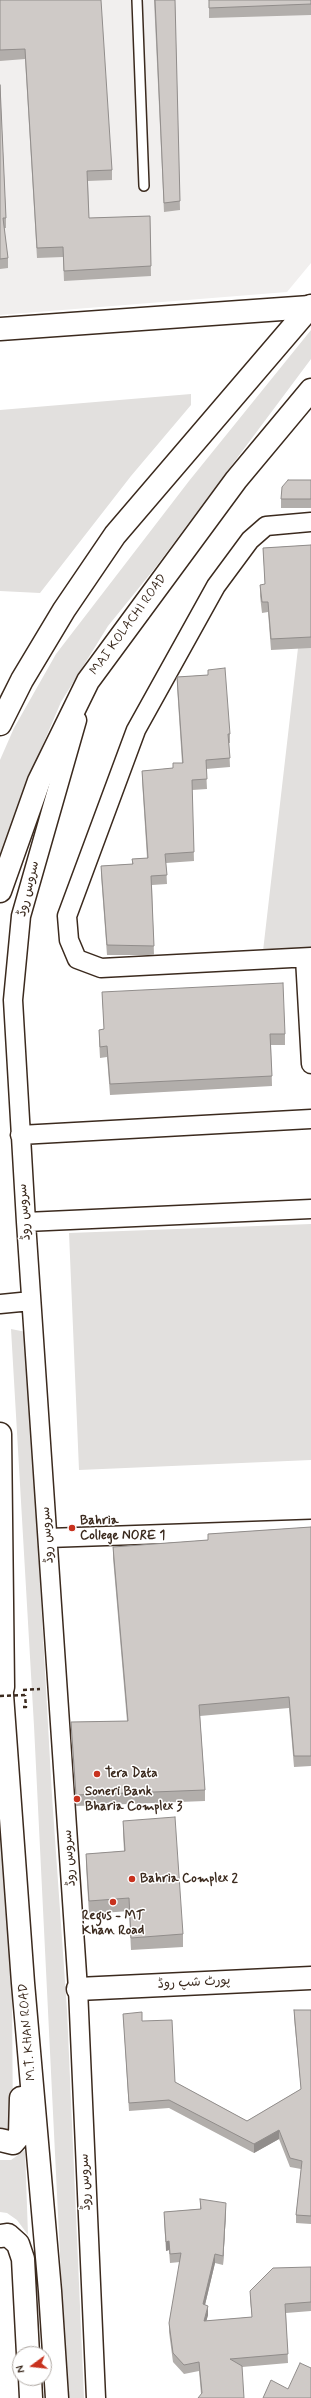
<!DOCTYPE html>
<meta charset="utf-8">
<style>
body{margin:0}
#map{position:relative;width:311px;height:2398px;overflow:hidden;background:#fff;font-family:Mynerve,sans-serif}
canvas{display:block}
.north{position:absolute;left:12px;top:2346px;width:40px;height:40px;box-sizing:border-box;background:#fff;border:1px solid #b1aaa5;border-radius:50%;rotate:255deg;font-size:11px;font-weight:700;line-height:16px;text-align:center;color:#3b2a1e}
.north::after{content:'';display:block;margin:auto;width:14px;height:18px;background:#c8321e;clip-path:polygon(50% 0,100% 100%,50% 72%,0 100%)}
</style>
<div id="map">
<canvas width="311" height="2398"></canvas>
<div class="north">N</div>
</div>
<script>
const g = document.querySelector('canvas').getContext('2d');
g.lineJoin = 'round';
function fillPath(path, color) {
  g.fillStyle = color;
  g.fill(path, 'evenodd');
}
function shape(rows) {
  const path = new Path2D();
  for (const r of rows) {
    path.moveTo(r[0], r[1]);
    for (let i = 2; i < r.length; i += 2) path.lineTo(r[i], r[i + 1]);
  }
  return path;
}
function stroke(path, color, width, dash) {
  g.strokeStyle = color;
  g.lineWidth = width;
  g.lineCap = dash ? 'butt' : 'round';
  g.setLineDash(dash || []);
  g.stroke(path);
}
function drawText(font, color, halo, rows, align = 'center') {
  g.font = font + ' Mynerve,"Playpen Sans Arabic",sans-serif';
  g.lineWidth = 3;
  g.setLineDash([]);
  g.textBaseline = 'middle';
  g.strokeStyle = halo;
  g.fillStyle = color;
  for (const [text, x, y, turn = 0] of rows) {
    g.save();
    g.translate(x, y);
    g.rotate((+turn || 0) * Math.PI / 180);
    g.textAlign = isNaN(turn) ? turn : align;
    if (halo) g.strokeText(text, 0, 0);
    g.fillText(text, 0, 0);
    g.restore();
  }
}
fillPath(shape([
 [0,0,311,0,311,263,287,292,0,315]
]), '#f1efee');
fillPath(shape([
 [311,330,311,359,155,568,108,626,61,702,21,796,0,855,0,760,14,728,56,654,189,481],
 [191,394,191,405,131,476,40,593,0,591,0,410],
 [298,648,311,648,311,949,263,951],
 [311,1224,311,1460,79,1470,69,1233],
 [11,1329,26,1332,52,1796,67,2010,84,2398,67,2398,34,1726],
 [0,1753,11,1855,13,2133,0,2130],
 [25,2150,28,2235,17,2220,7,2213,0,2212,0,2160,11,2160]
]), '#e2e0de');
const service = shape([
 [137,0,144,186]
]);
const minor = shape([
 [311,522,266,526,250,540,216,586,136,730,67,916,69,940,77,959,101,968,311,957],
 [77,720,21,916,13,1000,26,1222,78,1989,96,2398],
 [305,958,311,1064],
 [20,1135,311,1119],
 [26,1222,311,1209],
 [0,1304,31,1301],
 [48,1538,311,1529]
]);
const tertiary = shape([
 [78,1989,311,1978]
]);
const primary = shape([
 [0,724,22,680,64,610,115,535,311,306],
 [0,891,39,781,88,681,236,480,311,390],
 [0,1434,3,1687]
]);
const trunk = shape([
 [0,329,310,307],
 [0,1667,23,1983,50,2291,57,2398],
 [0,2140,13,2143,20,2135,21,2098],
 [0,2236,8,2235,18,2244,23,2259,28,2354],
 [30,2378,31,2398]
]);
stroke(service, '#3b2a1e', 12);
stroke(minor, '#3b2a1e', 21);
stroke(tertiary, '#3b2a1e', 25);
stroke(primary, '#3b2a1e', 25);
stroke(trunk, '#3b2a1e', 25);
stroke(shape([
 [23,1690,40,1689],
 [23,1707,26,1707,25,1695]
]), '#3b2a1e', 2.5, [4, 3]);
stroke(service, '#fff', 9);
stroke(minor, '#fff', 18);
stroke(tertiary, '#fff', 22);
stroke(primary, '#fff', 22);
stroke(trunk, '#fff', 22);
stroke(shape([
 [0,1696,25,1695]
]), '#3b2a1e', 2.5, [4, 3]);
fillPath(shape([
 [0,0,112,170,112,180,88,181,89,218,150,216,151,276,64,281,63,257,37,258,25,59,0,61],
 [154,0,175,0,180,210,164,212],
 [209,0,311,0,311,15,209,18],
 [0,85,6,218,6,228,4,228,8,258,8,268,0,269],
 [311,480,311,508,281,508,281,499],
 [311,545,311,648,271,650,268,612,262,613,260,596,260,585,265,585,263,548],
 [208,670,230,734,230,743,229,743,230,767,206,769,207,789,192,790,194,861,166,863,167,884,152,885,154,955,107,955,101,875,101,866,132,864,132,859,147,858,142,780,142,771,173,768,173,763,182,763,177,686,177,677,208,675],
 [102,992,285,1034,285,1045,271,1045,272,1086,110,1095,107,1057,100,1058,99,1040,99,1030,104,1029],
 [311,1527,311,1766,294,1767,289,1708,200,1716,205,1790,205,1801,76,1806,71,1733,71,1722,127,1721,113,1558,113,1547,208,1540,208,1534],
 [123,1821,183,1934,183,1947,131,1950,129,1911,89,1914,86,1866,86,1854,124,1851,123,1833],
 [294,2010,311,2010,311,2224,296,2223,296,2215,301,2169,290,2167,279,2139,254,2153,169,2108,129,2111,123,2014,142,2021,175,2082,247,2121,301,2089,294,2018],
 [200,2199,226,2212,223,2265,215,2263,205,2305,208,2315,206,2321,252,2317,250,2300,250,2291,311,2267,311,2311,286,2313,288,2363,242,2367,201,2394,199,2371,184,2374,173,2362,169,2332,169,2323,180,2262,170,2263,169,2250,166,2251,164,2221,164,2212,200,2209]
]), '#b2aeab');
fillPath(shape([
 [279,2130,279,2139,254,2153,254,2144],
 [226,2203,226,2212,223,2265,223,2256],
 [169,2241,169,2250,166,2251,166,2242],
 [215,2254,215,2263,203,2313,203,2304],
 [208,2306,208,2315,204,2330,204,2321]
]), '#918d8b');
const building = shape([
 [0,0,101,0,112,170,87,171,89,218,150,216,151,266,64,271,63,247,37,248,25,49,0,50,0,0],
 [155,0,175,0,180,201,164,203,155,0],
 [209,0,311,0,311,4,209,8,209,0],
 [0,85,6,218,3,218,8,258,0,259,0,85],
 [288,480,311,480,311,499,281,499,282,487,288,480],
 [311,545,311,637,271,639,268,602,262,602,260,585,265,584,263,548,311,545],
 [225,668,230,734,228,734,230,758,206,760,207,779,192,780,194,852,165,854,167,875,151,876,154,946,107,945,101,866,133,864,132,859,148,858,142,771,173,768,173,763,183,763,177,677,208,675,208,670,225,668],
 [283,983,285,1034,270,1034,272,1076,110,1084,107,1046,100,1047,99,1030,104,1029,102,992,283,983],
 [311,1527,311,1756,294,1756,289,1697,199,1705,205,1790,76,1795,71,1722,128,1721,113,1547,208,1540,208,1534,311,1527],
 [175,1817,183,1934,131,1938,129,1898,89,1901,86,1854,125,1851,123,1821,175,1817],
 [294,2010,311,2010,311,2216,296,2215,302,2161,290,2158,279,2130,254,2144,169,2100,129,2103,123,2014,142,2012,142,2021,172,2020,175,2082,247,2121,301,2089,294,2010],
 [200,2199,226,2203,223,2256,215,2254,203,2304,208,2306,204,2321,252,2317,250,2291,273,2268,311,2267,311,2302,285,2304,288,2354,230,2359,242,2366,244,2398,198,2398,202,2393,199,2362,184,2365,173,2353,169,2323,181,2253,170,2254,169,2241,166,2242,164,2212,201,2209,200,2199],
 [300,2363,311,2368,311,2398,263,2398,271,2380,288,2389,300,2363]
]);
fillPath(building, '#cfcac7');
stroke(building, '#918d8b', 1);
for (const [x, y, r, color] of [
 [72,1528,4,"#c8321e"],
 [97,1774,4,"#c8321e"],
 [77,1799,4,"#c8321e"],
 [132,1879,4,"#c8321e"],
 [113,1902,4,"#c8321e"]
]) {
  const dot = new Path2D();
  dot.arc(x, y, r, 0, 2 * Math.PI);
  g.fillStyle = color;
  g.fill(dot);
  stroke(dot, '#fff', 1.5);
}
drawText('13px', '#3b2a1e', '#fff', [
 ["MAI KOLACHI ROAD",129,625,-54],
 ["سروس روڈ",29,889,-76],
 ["سروس روڈ",25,1212,-94],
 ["سروس روڈ",48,1535,-94],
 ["سروس روڈ",70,1858,-94],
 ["پورٹ شپ روڈ",194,1983,-3],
 ["M.T. KHAN ROAD",28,2032,-95],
 ["سروس روڈ",86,2182,-92]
]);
drawText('bold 13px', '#3b2a1e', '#fff', [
 ["Bahria",80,1521],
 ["College NORE 1",80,1536],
 ["Tera Data",105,1774],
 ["Soneri Bank",85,1792],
 ["Bharia Complex 3",85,1807],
 ["Bahria Complex 2",140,1879],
 ["Regus - MT",113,1916,"center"],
 ["Khan Road",113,1931,"center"]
], 'left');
</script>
